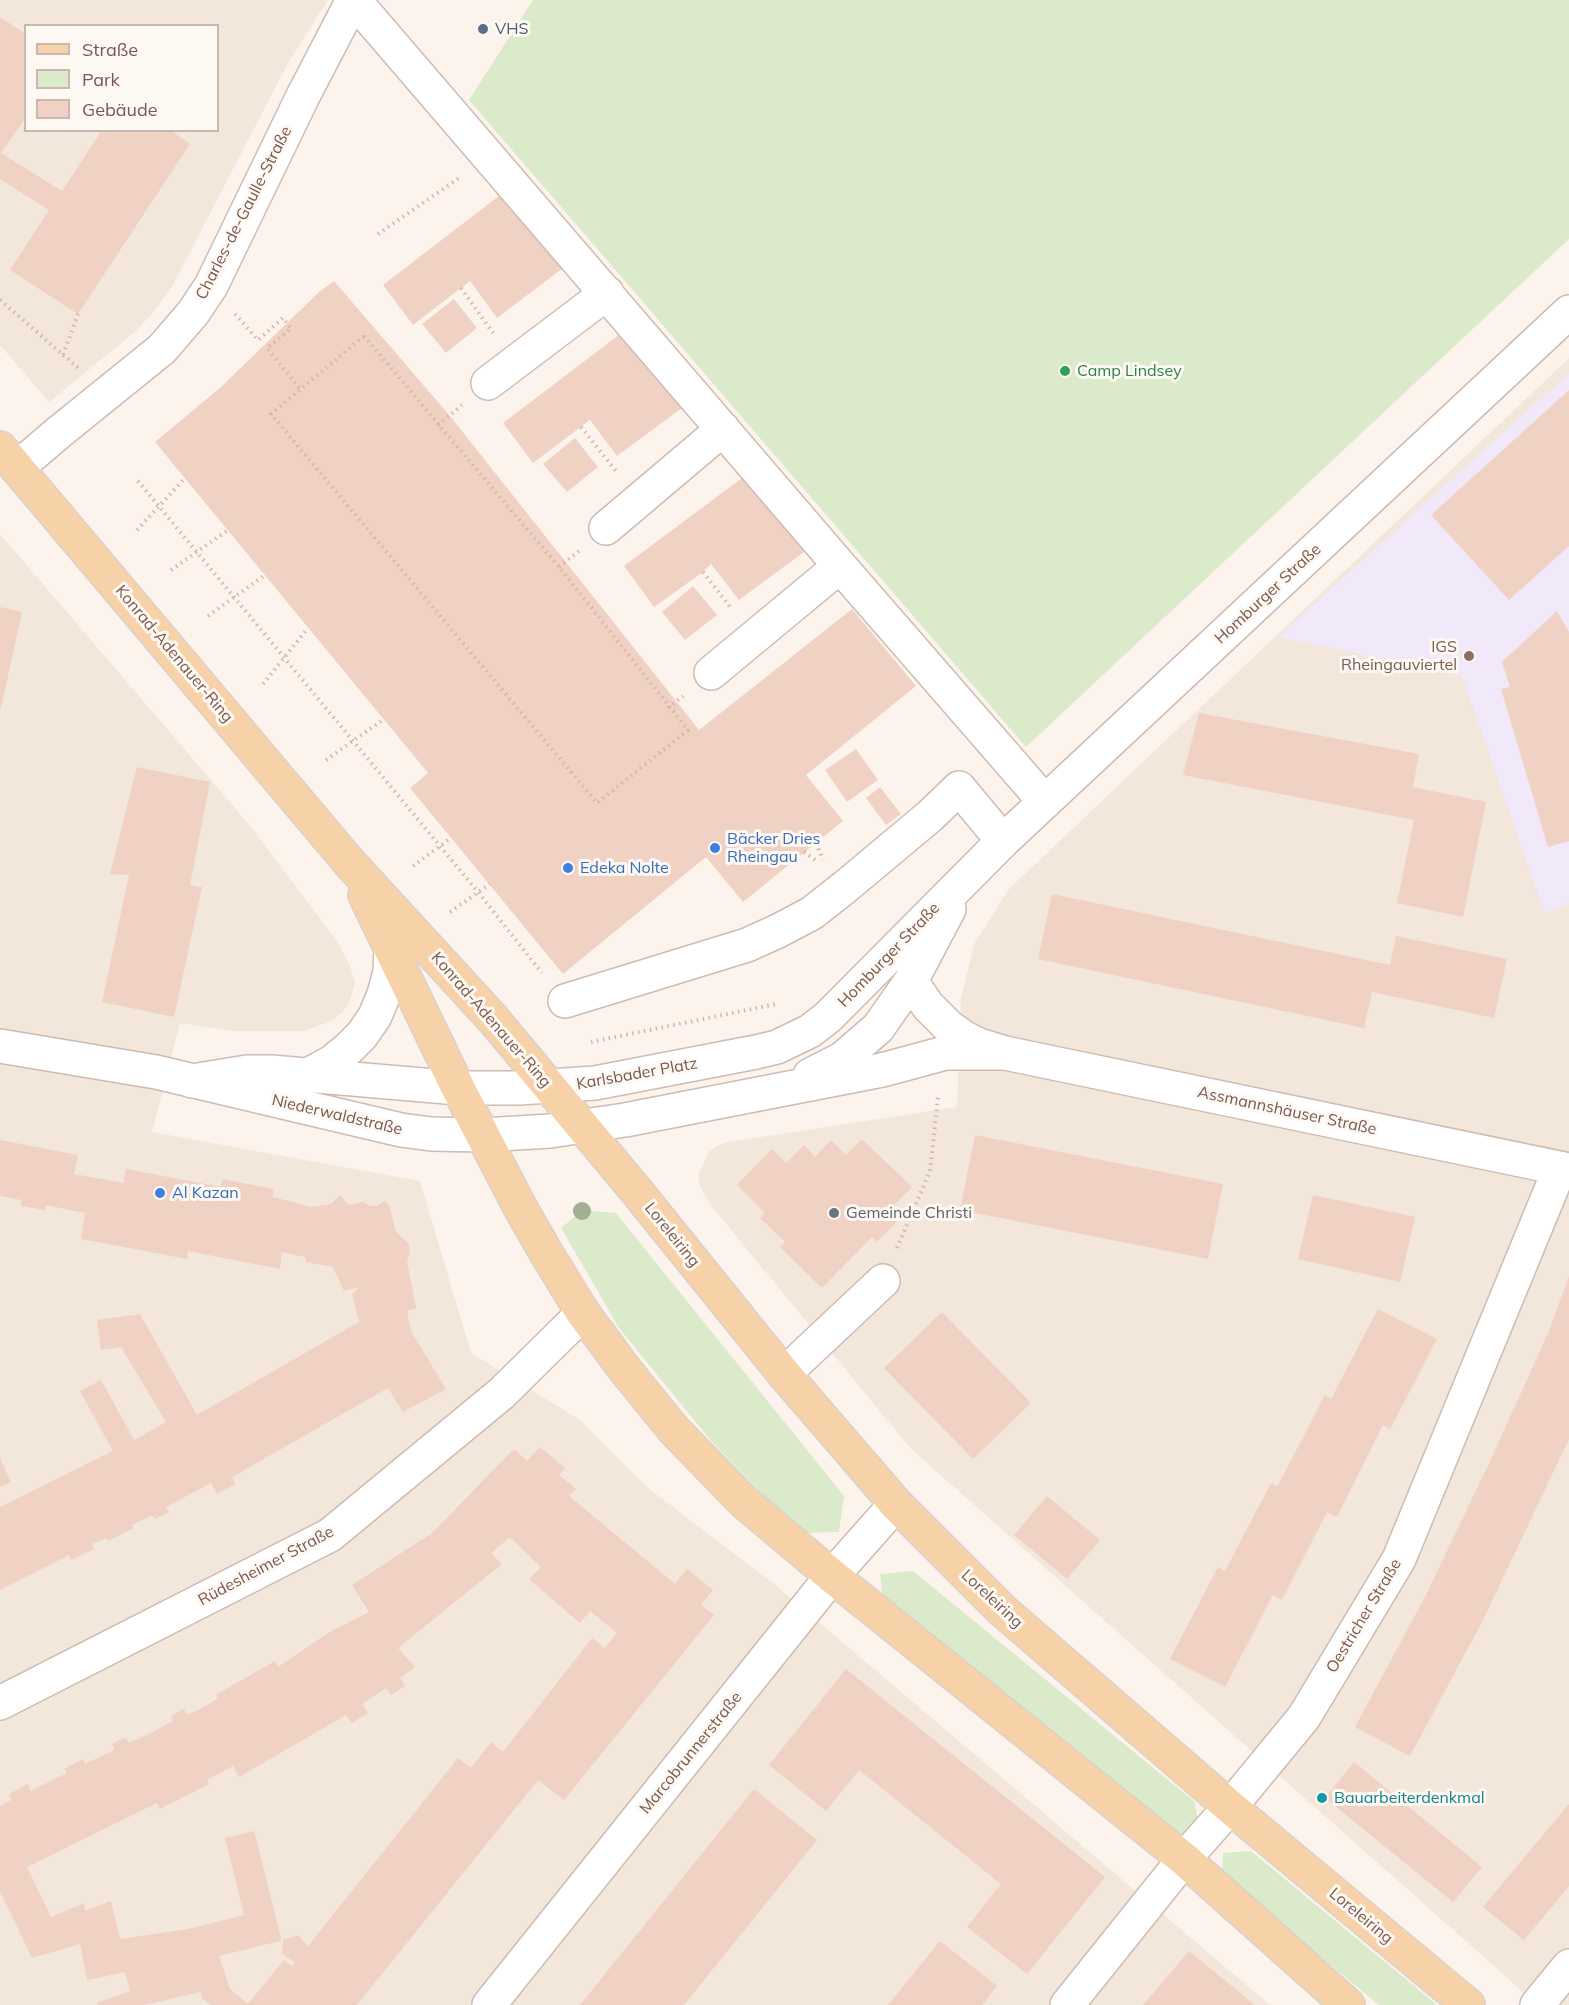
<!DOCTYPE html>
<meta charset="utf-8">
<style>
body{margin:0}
#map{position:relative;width:1569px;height:2005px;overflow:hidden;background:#fcf4ec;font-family:Mulish,sans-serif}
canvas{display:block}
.legend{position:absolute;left:24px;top:24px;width:195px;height:108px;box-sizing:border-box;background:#fef8f2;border:2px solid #c8b8b1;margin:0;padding:8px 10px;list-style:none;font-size:18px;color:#77594f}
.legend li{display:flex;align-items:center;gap:12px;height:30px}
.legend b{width:30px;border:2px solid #c8b8b1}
</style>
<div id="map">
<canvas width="1569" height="2005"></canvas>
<ul class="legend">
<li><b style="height:8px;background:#f7d2a8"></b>Straße</li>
<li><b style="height:16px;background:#daeaca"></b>Park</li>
<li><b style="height:16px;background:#f0d2c4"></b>Gebäude</li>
</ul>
</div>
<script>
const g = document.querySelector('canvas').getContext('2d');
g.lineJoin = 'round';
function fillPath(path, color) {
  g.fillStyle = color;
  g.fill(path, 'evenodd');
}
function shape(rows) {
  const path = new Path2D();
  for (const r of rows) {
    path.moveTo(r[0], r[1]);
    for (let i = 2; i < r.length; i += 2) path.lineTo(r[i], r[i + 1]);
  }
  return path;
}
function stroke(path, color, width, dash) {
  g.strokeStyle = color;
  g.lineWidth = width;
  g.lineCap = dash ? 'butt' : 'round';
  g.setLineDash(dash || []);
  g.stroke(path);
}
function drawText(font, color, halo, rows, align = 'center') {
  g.font = font + ' Mulish,sans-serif';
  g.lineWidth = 6;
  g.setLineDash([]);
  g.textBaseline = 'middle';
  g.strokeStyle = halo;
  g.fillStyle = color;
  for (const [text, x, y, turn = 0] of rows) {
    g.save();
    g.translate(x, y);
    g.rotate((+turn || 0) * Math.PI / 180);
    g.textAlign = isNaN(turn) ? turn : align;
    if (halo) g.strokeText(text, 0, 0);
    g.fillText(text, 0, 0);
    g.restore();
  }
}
fillPath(shape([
 [0,0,328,0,288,63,173,285,157,308,135,332,49,402,0,345],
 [26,26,218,26,218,130,26,130],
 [1569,358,1569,2005,1534,2005,1512,1982,910,1448,710,1204,700,1186,698,1175,709,1152,718,1145,728,1142,957,1107,961,999,974,944,1009,889],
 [0,534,247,822,338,943,349,963,355,983,349,1003,343,1012,332,1021,304,1031,232,1031,180,1023,152,1132,420,1181,471,1353,580,1420,647,1487,775,1585,1270,2005,0,2005]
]), '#f3e6da');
fillPath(shape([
 [1569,373,1569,903,1545,914,1462,676,1278,637]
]), '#f1e8f9');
fillPath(shape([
 [533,0,1569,0,1569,239,1026,747,469,100],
 [583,1210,616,1213,844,1496,839,1532,799,1533,712,1442,619,1328,561,1228],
 [913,1571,1195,1802,1199,1830,1172,1836,883,1602,880,1574],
 [1251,1851,1437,2005,1379,2005,1222,1875,1223,1853]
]), '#daeaca');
fillPath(shape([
 [0,17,26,34,26,117,1,153,62,191,102,130,170,130,190,144,78,314,10,270,49,210,0,179],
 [504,192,563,268,497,318,470,281,413,325,383,285],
 [334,281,450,416,699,730,852,609,916,686,806,775,843,821,743,902,706,857,563,974,410,788,428,773,155,442,221,387,319,292],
 [454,299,477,328,446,353,422,324],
 [624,331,682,408,617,456,590,420,533,463,503,423],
 [1569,390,1569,546,1509,600,1431,515],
 [575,438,598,467,567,492,543,464],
 [746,475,804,552,739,600,711,564,703,572,654,607,624,566],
 [693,586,717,615,685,640,662,612],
 [0,607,22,612,1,708,0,708],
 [1557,611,1569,632,1569,841,1548,847,1501,689,1510,687,1502,662],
 [1199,713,1419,754,1413,787,1486,802,1463,917,1397,903,1414,820,1183,775],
 [856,749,878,780,847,802,825,770],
 [137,767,210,782,190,885,202,887,174,1017,102,1002,129,875,110,874],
 [880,787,901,814,886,825,866,798],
 [1052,894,1390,965,1396,936,1507,959,1494,1018,1372,992,1364,1028,1038,959],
 [975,1135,1223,1184,1208,1259,960,1210],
 [862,1139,912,1187,894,1205,904,1214,877,1242,872,1237,822,1288,780,1247,785,1242,760,1218,765,1213,737,1185,772,1149,786,1163,804,1145,815,1157,831,1140,846,1155],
 [0,1140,78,1155,74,1174,123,1183,126,1169,221,1187,222,1179,274,1189,273,1197,311,1207,331,1204,340,1195,348,1205,363,1202,370,1206,377,1206,384,1201,389,1205,396,1232,409,1244,410,1254,407,1261,416,1308,407,1311,411,1331,446,1389,403,1412,388,1388,232,1477,235,1484,217,1494,211,1483,166,1507,169,1512,155,1519,152,1515,132,1525,134,1528,108,1541,107,1538,92,1544,94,1549,71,1560,69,1555,0,1590,0,1507,113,1451,80,1391,101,1380,134,1440,166,1422,121,1347,101,1350,97,1320,140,1314,197,1415,359,1322,352,1294,359,1287,344,1291,333,1267,306,1262,305,1257,282,1252,280,1269,188,1251,187,1259,81,1239,85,1213,46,1205,45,1210,21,1206,21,1200,0,1196],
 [1313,1195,1415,1217,1400,1282,1298,1259],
 [1569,1276,1569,1439,1482,1622,1410,1756,1355,1727,1426,1595,1491,1459,1549,1331],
 [1378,1309,1437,1339,1390,1429,1383,1425,1337,1517,1327,1512,1282,1600,1273,1595,1225,1687,1170,1659,1218,1567,1225,1571,1271,1483,1277,1487,1325,1395,1331,1399],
 [942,1312,1031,1403,973,1459,884,1368],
 [540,1447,565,1468,559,1475,576,1489,569,1496,675,1584,687,1569,713,1590,701,1605,714,1615,564,1800,538,1780,357,2005,211,2005,202,1998,201,1992,144,2005,98,2005,97,2003,130,1991,125,1972,87,1980,80,1944,32,1958,0,1891,0,1806,11,1800,9,1794,28,1784,31,1791,67,1773,64,1769,83,1759,85,1764,114,1750,112,1744,126,1737,129,1743,153,1732,173,1721,171,1716,184,1709,187,1715,200,1709,219,1698,216,1695,247,1677,275,1661,278,1667,331,1631,369,1612,352,1585,432,1533,514,1449,527,1461],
 [510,1537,541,1567,529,1579,580,1623,590,1611,617,1633,605,1648,592,1638,503,1752,491,1742,471,1768,458,1758,308,1946,298,1935,283,1940,282,1954,295,1962,291,1966,284,1960,248,2004,230,1989,219,1956,280,1941,281,1938,254,1831,225,1838,244,1915,188,1929,120,1939,111,1901,85,1911,84,1903,51,1917,27,1867,157,1803,159,1809,209,1784,207,1780,233,1766,239,1777,346,1715,352,1723,368,1713,362,1704,386,1688,391,1695,405,1686,400,1678,415,1667,398,1648,502,1564,491,1553],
 [0,1458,11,1482,0,1487],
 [1047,1496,1100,1540,1067,1579,1014,1535],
 [846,1669,1105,1877,1027,1974,967,1927,1001,1884,859,1770,826,1811,769,1765],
 [1354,1762,1482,1867,1453,1902,1325,1798],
 [754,1789,817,1840,684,2005,580,2005],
 [1569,1804,1569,1886,1524,1940,1483,1907],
 [940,1941,997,1986,982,2005,888,2005],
 [1189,1951,1238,1991,1254,2005,1143,2005]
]), '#f0d2c4');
const minor = shape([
 [354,0,840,566,1045,802],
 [488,383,607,293],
 [17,468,58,433,162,349,193,313,211,286,303,96,353,0],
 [606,528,723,429],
 [711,673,840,566],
 [911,981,928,1006,949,1027,963,1037,979,1045,1005,1053,1569,1170],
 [565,1001,747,945,778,931,812,913,845,887,930,816,959,788,1003,841],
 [0,1046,156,1072,401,1130,431,1134,483,1135,550,1131,625,1120,882,1070,945,1053,1005,1053],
 [308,1075,332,1062,348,1049,362,1035,375,1016,384,994,390,972,391,949],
 [810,1075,842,1059,878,1028,911,981,949,909],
 [192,1081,247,1072,271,1072,458,1088,519,1088,595,1083,756,1052,777,1047,810,1031,828,1017,1003,841,1569,312],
 [784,1374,883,1281],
 [0,1703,330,1535,502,1393,583,1313],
 [489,2005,832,1576,896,1504],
 [1067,2005,1184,1859,1230,1807,1304,1717,1399,1559,1560,1168],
 [1537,2005,1569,1966]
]);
const major = shape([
 [0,448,348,861,493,1019,638,1193,784,1374,896,1504,1002,1610,1230,1807,1468,2005],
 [365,895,458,1088,521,1209,548,1256,583,1313,626,1371,674,1430,744,1502,832,1576,1184,1859,1348,2005]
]);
stroke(minor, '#cebbb1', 36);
stroke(major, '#d9d1ce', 36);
stroke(shape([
 [378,234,459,178],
 [461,288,493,333],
 [0,300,63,355,78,314],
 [235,314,258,340,283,318,291,329,267,348,300,389],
 [364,336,559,567,688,730,597,803,271,414,364,336],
 [63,355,81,370],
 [438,425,462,405],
 [581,427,616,471],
 [138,481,478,892,542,973],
 [137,530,185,478],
 [559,567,580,550],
 [171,570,228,530],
 [703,572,731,608],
 [208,616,265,575],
 [263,684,308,628],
 [668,708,683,696],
 [326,760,384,719],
 [816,843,823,860],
 [804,852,818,862],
 [413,866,451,838],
 [450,912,490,884],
 [591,1042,776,1004],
 [897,1248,930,1171,938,1097]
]), '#d6b5a7', 4, [1.5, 4.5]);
stroke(minor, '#fff', 33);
stroke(major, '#f7d2a8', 33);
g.fillStyle = '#a2af90';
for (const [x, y] of [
 [582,1211]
]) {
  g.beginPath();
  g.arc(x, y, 9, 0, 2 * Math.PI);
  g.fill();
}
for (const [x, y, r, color] of [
 [483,29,6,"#5c6f8a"],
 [1065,371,6,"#2e9e5b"],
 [1469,656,6,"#8d6e63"],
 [715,848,6,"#3f7fe0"],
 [568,868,6,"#3f7fe0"],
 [160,1193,6,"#3f7fe0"],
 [834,1213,6,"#6b7280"],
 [1322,1798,6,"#0f9aa8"]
]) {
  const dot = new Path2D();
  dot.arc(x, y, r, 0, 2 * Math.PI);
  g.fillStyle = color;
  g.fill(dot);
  stroke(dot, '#fef8f2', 2);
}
drawText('16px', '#4e5e75', '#fef8f2', [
 ["VHS",495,29]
], 'left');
drawText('16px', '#77594f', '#fef8f2', [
 ["Charles-de-Gaulle-Straße",244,213,-63],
 ["Homburger Straße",1268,594,-43],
 ["Konrad-Adenauer-Ring",174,654,50],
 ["Homburger Straße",889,955,-46],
 ["Konrad-Adenauer-Ring",491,1020,49],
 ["Karlsbader Platz",637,1074,-10],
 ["Assmannshäuser Straße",1287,1111,12],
 ["Niederwaldstraße",337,1115,13],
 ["Loreleiring",672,1235,51],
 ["Rüdesheimer Straße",266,1566,-28],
 ["Loreleiring",992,1599,43],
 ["Oestricher Straße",1364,1616,-59],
 ["Marcobrunnerstraße",691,1753,-51],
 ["Loreleiring",1361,1916,40]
]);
drawText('16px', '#27864d', '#fef8f2', [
 ["Camp Lindsey",1077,371]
], 'left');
drawText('16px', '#785e54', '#fef8f2', [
 ["IGS",1457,647],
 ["Rheingauviertel",1457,665]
], 'right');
drawText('16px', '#366cbe', '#fef8f2', [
 ["Bäcker Dries",727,839],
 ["Rheingau",727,857],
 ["Edeka Nolte",580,868],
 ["Al Kazan",172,1193]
], 'left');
drawText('16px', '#5b616d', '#fef8f2', [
 ["Gemeinde Christi",846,1213]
], 'left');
drawText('16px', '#0d838f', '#fef8f2', [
 ["Bauarbeiterdenkmal",1334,1798]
], 'left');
</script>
